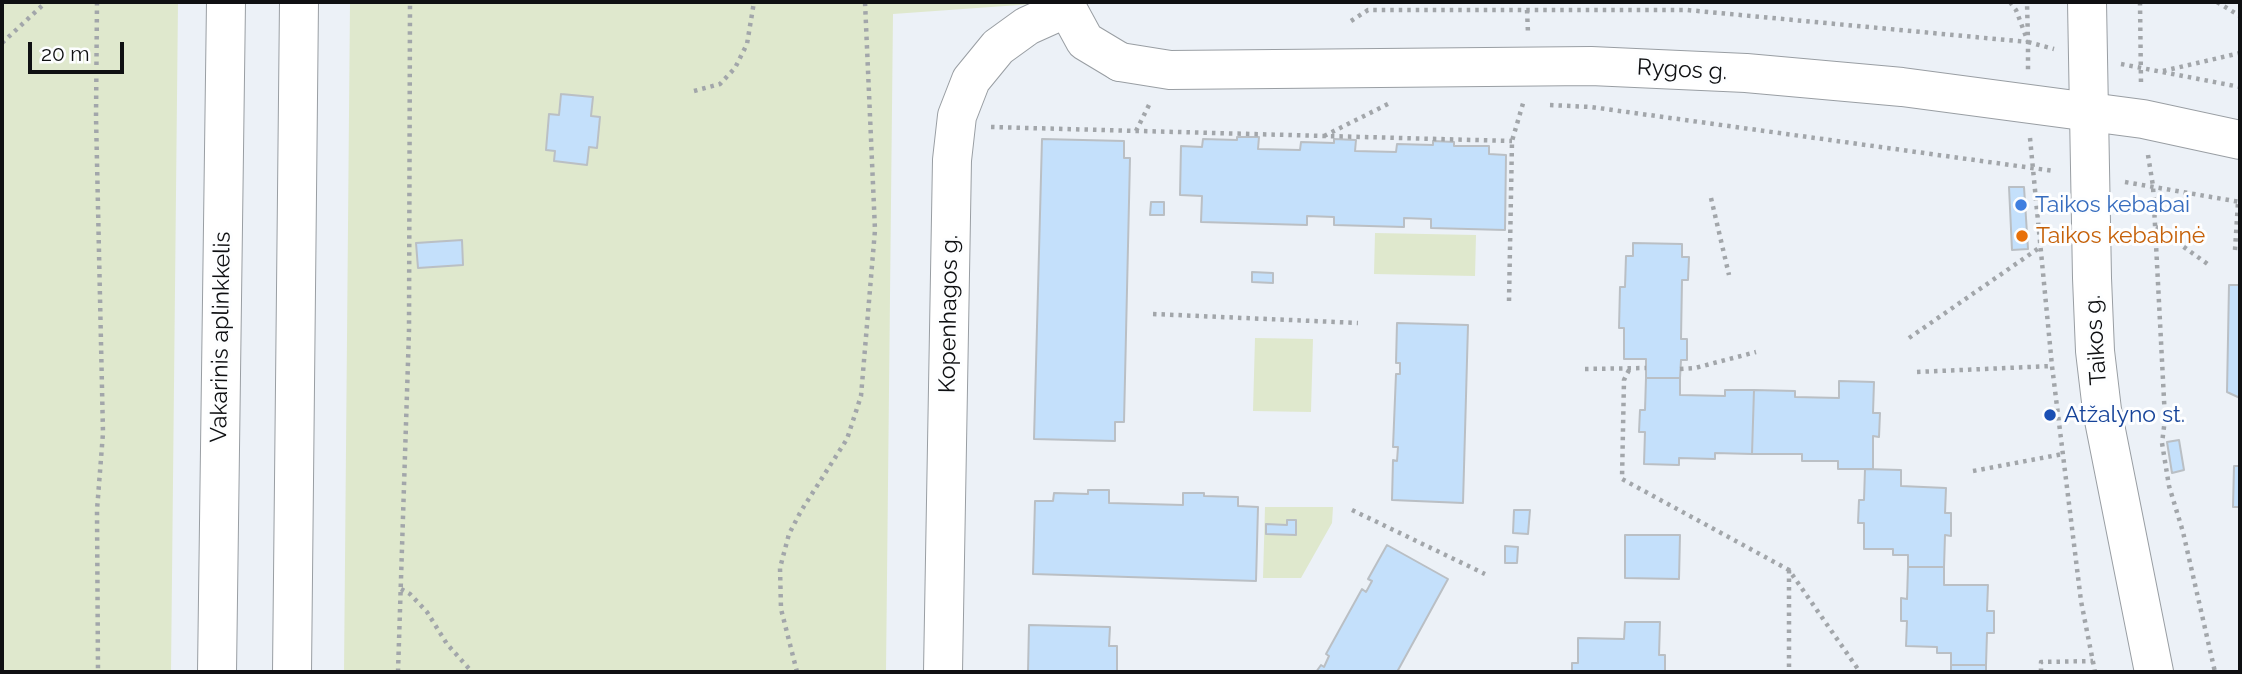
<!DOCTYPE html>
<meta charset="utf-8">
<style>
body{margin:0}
#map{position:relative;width:2242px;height:674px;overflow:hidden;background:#ecf1f7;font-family:Raleway,sans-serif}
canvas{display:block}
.frame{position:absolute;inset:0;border:4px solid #0f1012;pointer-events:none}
.scale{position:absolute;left:28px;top:42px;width:96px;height:32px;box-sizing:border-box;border:4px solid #0f1012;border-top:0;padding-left:9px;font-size:21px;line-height:24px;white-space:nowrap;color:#0f1012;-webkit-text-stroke:5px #fdfeff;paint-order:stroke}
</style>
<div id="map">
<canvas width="2242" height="674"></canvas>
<div class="frame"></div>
<div class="scale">20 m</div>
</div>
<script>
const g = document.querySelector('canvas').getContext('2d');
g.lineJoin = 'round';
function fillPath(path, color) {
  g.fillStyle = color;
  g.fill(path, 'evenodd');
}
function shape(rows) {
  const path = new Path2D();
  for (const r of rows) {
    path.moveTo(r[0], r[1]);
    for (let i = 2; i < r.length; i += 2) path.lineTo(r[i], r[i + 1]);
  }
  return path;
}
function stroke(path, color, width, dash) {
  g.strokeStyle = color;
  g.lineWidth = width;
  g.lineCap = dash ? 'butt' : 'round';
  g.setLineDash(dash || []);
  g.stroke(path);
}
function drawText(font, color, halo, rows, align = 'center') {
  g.font = font + ' Raleway,sans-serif';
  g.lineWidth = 6;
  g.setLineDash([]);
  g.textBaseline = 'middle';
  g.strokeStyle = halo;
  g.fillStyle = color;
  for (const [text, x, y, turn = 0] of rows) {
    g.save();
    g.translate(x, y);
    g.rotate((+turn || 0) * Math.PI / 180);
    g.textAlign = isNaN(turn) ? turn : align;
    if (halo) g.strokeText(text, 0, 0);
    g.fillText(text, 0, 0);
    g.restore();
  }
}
fillPath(shape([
 [2,2,178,2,171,672,2,672],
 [350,2,1033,2,1033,4,893,14,886,672,344,672],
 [1375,233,1476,235,1475,276,1374,274],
 [1255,338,1313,339,1311,412,1253,411],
 [1265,507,1333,507,1332,523,1301,578,1263,578]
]), '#dfe8cd');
const building = shape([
 [561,94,593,97,591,116,600,117,597,148,589,147,587,165,554,161,555,151,546,150,549,114,559,115,561,94],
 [1237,137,1259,137,1258,149,1300,150,1301,142,1334,143,1334,139,1356,140,1355,151,1396,152,1397,144,1433,145,1433,141,1454,142,1454,146,1489,146,1489,154,1506,155,1505,230,1431,228,1431,219,1404,218,1404,227,1334,225,1334,217,1307,216,1307,225,1201,222,1202,196,1180,195,1181,146,1202,147,1203,139,1237,140,1237,137],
 [1042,139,1124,141,1124,158,1130,158,1124,422,1115,422,1115,441,1034,439,1042,139],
 [2009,187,2024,187,2028,249,2012,250,2009,187],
 [1151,202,1164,202,1164,215,1150,215,1151,202],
 [462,240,463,265,418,268,416,243,462,240],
 [1633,243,1682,244,1682,257,1689,257,1688,280,1682,280,1681,339,1687,339,1687,360,1681,360,1680,378,1646,378,1646,359,1624,359,1624,328,1619,328,1620,287,1625,287,1626,256,1633,256,1633,243],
 [1252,272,1273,273,1273,283,1252,282,1252,272],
 [2229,285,2240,285,2240,466,2240,398,2227,392,2229,285],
 [1397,323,1468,325,1463,503,1392,500,1393,460,1397,461,1398,447,1393,447,1396,374,1400,374,1400,363,1396,363,1397,323],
 [1646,378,1680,378,1680,395,1725,396,1725,390,1754,390,1752,454,1715,453,1715,459,1679,458,1679,465,1644,464,1645,432,1639,432,1640,410,1645,410,1646,378],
 [1839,381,1874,382,1873,413,1880,413,1879,437,1873,436,1873,469,1838,469,1838,461,1802,461,1802,454,1752,454,1754,390,1795,391,1795,397,1839,398,1839,381],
 [2179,440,2184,470,2172,473,2167,442,2179,440],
 [2234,466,2240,466,2240,507,2233,507,2234,466],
 [1865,469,1901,470,1901,486,1946,488,1945,513,1951,513,1951,536,1945,535,1944,567,1908,567,1908,555,1893,555,1893,549,1864,549,1864,523,1858,523,1859,500,1864,500,1865,469],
 [1088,490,1109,490,1109,503,1183,505,1183,493,1204,493,1204,496,1238,497,1238,506,1258,507,1256,581,1033,574,1035,501,1053,501,1054,493,1088,494,1088,490],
 [1514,510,1530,510,1528,534,1513,533,1514,510],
 [1287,520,1296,520,1296,535,1266,534,1266,524,1287,525,1287,520],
 [1625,535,1680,535,1679,579,1625,578,1625,535],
 [1387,545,1448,579,1397,672,1316,672,1321,665,1324,667,1329,656,1326,654,1362,589,1366,592,1372,581,1368,579,1387,545],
 [1505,546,1518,547,1517,563,1505,563,1505,546],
 [1908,567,1944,567,1944,585,1988,585,1987,611,1994,611,1994,633,1987,633,1986,665,1951,665,1951,653,1937,653,1937,647,1906,646,1907,621,1901,621,1901,598,1907,599,1908,567],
 [1625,622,1660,622,1659,655,1665,655,1665,672,1572,672,1572,663,1578,663,1578,638,1624,639,1625,622],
 [1029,625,1110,627,1109,646,1117,646,1117,672,1028,672,1029,625],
 [1951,665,1986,665,1986,672,1951,672,1951,665]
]);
fillPath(building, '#c4e0fb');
stroke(building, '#babfc4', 2);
const minor = shape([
 [1065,2,1067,8,1085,41,1120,62],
 [2087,2,2092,278,2095,351,2102,410,2154,672],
 [943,672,952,160,957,116,971,80,998,47,1027,26,1067,8]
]);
const tertiary = shape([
 [1120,62,1170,70,1591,66,1746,73,1902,87,2090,112,2143,119,2240,140]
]);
const trunk = shape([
 [217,672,226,2],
 [292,672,299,2]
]);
stroke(minor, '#999ea3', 40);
stroke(tertiary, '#999ea3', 40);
stroke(trunk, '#999ea3', 40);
stroke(shape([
 [97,2,96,117,103,433,97,510,98,672],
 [2010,2,2016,10,2028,42,2028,70],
 [2140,2,2141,84],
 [2217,2,2240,16],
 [1527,10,1528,33],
 [1351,21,1368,10,1687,10,2028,42,2027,2],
 [2028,42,2054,49],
 [2,43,46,2],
 [2121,64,2240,87],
 [2163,71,2240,53],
 [694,91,720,84,735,68,747,44,754,2],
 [1550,105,1591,107,2054,171],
 [991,127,1512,141],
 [1136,131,1150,103],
 [1324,136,1388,104],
 [2030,138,2052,366,2081,601,2095,672],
 [2148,155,2153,186,2165,419,2162,443,2169,486,2183,532,2215,672],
 [2125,182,2240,202],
 [1711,198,1729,275],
 [2156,227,2209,265],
 [2235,250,2238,202],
 [1509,301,1512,141,1524,100],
 [1153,314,1358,323],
 [1909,338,2039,248],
 [1585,369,1646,368],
 [1680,369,1695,368,1756,352],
 [1629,370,1624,380,1622,479,1789,570,1860,672],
 [1917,372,2052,366],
 [1973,471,2063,454],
 [1352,510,1485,574],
 [1789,570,1789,672],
 [401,589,410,594,427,612,447,644,472,672],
 [398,672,409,331,410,2],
 [797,672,781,609,780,568,789,534,801,511,847,439,861,396,875,230,865,2],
 [2041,672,2041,662,2093,661]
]), '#a2a6aa', 4.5, [3.5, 5]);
stroke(minor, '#fff', 38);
stroke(tertiary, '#fff', 38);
stroke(trunk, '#fff', 38);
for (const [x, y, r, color] of [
 [2021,205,7,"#3f7fe0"],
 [2022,236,7,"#e8710a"],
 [2050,415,7,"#1a4fb4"]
]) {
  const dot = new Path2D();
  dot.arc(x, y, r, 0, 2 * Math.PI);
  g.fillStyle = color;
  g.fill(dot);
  stroke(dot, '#fdfeff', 2.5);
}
drawText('23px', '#0f1012', '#fdfeff', [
 ["Rygos g.",1682,70,3],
 ["Kopenhagos g.",949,314,-89],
 ["Vakarinis aplinkkelis",221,337,-89],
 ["Taikos g.",2096,340,-94]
]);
drawText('23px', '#366cbe', '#fdfeff', [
 ["Taikos kebabai",2035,205]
], 'left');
drawText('23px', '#c56008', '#fdfeff', [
 ["Taikos kebabinė",2036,236]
], 'left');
drawText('23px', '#164399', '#fdfeff', [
 ["Atžalyno st.",2064,415]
], 'left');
</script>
